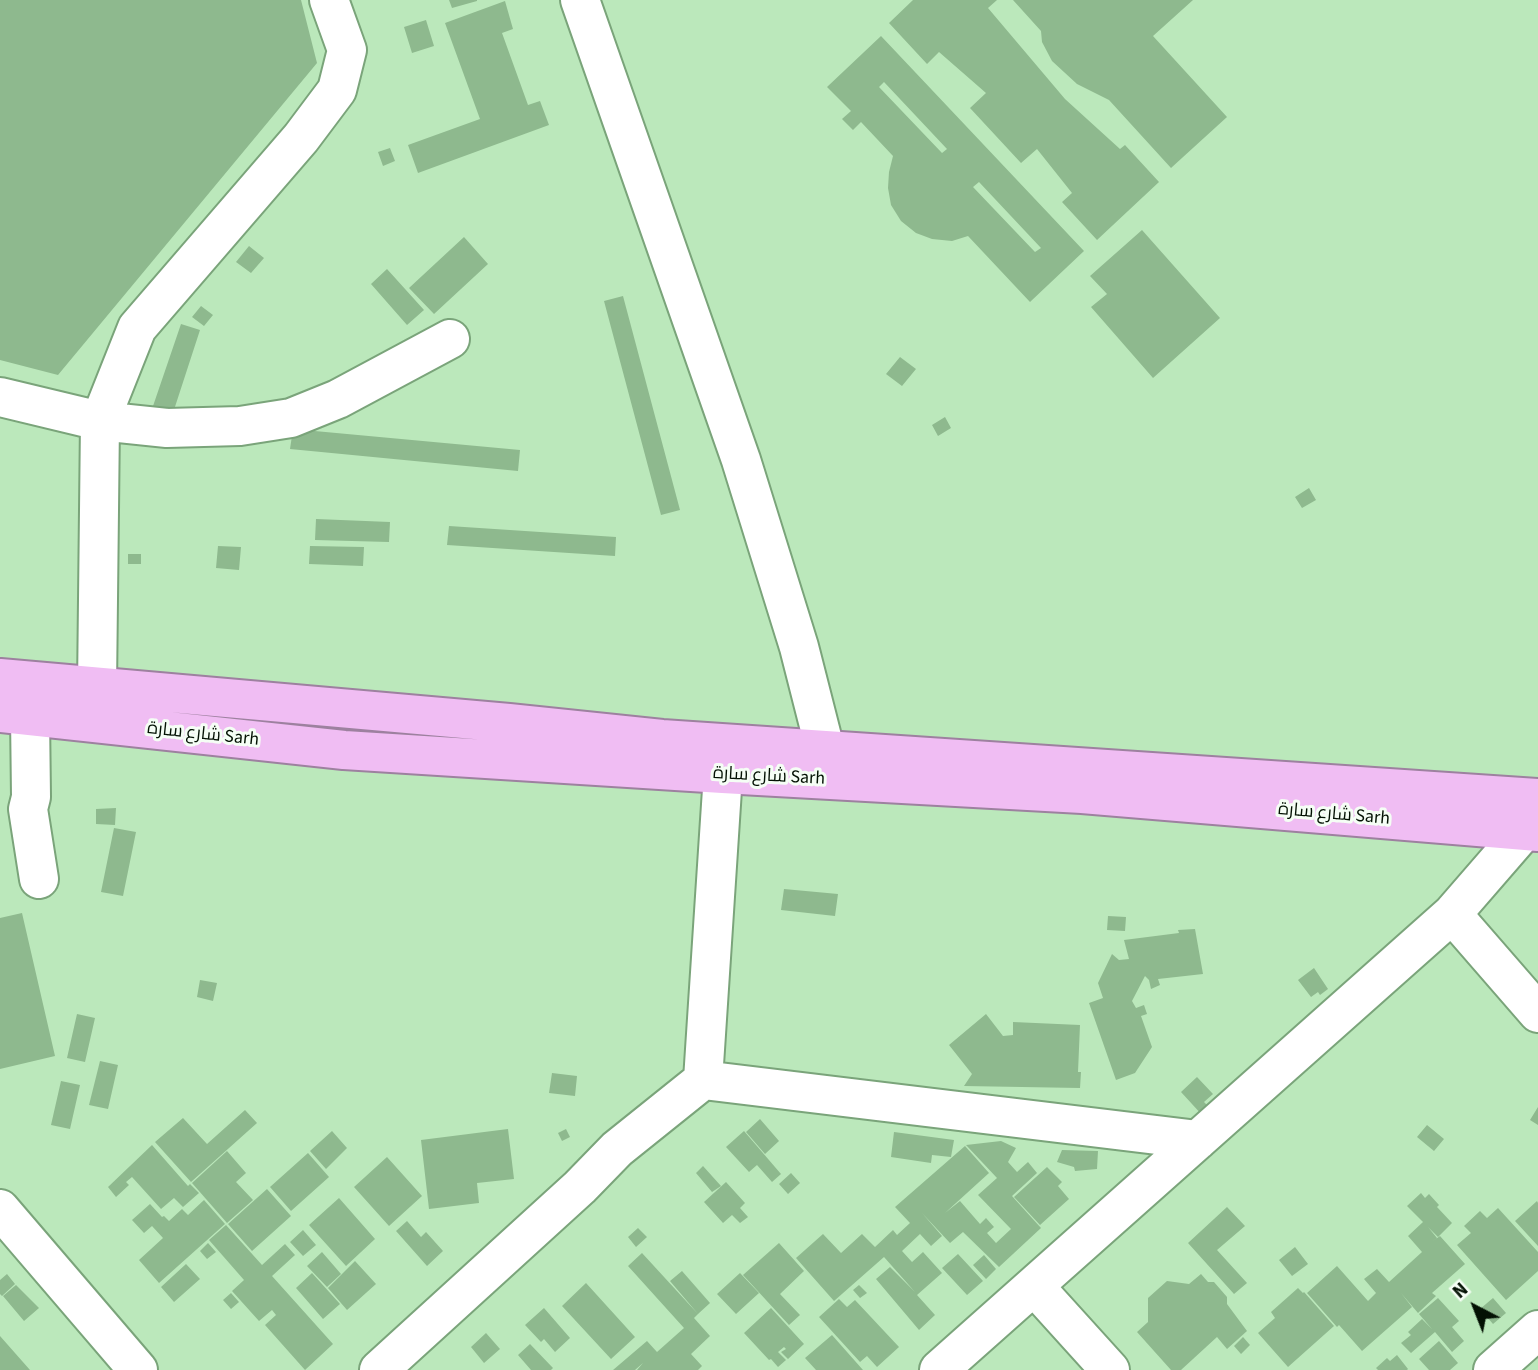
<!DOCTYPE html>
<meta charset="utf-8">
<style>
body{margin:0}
#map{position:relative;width:1538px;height:1370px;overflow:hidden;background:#bbe8bb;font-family:"Source Sans 3",sans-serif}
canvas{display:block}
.north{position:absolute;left:1440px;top:1272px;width:70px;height:70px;-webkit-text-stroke:5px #f5fef5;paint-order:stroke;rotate:318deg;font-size:19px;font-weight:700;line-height:28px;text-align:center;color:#031103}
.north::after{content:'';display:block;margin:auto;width:24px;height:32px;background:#031103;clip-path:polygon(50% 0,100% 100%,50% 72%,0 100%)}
</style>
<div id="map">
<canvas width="1538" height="1370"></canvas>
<div class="north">N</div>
</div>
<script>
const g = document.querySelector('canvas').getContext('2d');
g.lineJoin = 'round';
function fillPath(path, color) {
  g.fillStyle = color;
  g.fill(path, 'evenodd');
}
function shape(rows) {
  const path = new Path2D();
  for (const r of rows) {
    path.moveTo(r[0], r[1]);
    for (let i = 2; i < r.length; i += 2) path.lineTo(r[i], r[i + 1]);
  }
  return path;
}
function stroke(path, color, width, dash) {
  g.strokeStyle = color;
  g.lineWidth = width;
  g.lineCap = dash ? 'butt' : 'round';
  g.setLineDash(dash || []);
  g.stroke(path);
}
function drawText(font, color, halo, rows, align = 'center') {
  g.font = font + ' "Source Sans 3",Cairo,sans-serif';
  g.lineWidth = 6;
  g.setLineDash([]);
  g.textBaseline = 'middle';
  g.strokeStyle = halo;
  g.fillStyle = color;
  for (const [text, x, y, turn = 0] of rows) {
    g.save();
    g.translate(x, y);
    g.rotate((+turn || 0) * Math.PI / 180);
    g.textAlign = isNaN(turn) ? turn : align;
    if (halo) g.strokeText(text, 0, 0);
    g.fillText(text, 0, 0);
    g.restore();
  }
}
fillPath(shape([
 [0,0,301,0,317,63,58,375,0,360],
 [449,0,477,0,477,1,452,8],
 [913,0,997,0,988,8,1065,99,1120,149,1125,145,1159,182,1097,240,1062,202,1072,193,1037,149,1021,163,970,108,986,93,939,52,927,64,889,23],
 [1013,0,1193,0,1153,36,1227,117,1171,168,1109,100,1077,84,1052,61,1042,42,1041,31],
 [505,1,513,29,502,33,528,105,540,101,549,125,418,173,408,145,480,119,445,23],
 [426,20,434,46,412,53,404,27],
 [881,36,1084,251,1030,302,968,236,952,241,932,239,916,233,901,221,891,205,888,188,889,172,893,156,861,122,853,130,842,119,851,111,827,87],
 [884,82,947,149,942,153,879,87],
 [979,182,1041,248,1035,252,973,187],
 [390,148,395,161,383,166,378,152],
 [1142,230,1220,318,1153,378,1091,307,1107,294,1090,276],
 [464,237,488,264,434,314,409,288],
 [249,246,264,258,251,273,236,262],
 [387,269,424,310,407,325,371,284],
 [623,296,680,510,661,515,604,301],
 [201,306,213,315,204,326,192,317],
 [181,324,200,330,172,416,152,409],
 [900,357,916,369,902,386,886,374],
 [945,417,951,428,938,436,932,425],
 [293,429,520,450,518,471,290,449],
 [1309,488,1316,500,1302,508,1295,497],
 [316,519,390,522,389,542,315,540],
 [449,526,616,537,615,556,447,545],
 [218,546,241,547,239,570,216,568],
 [310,546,364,547,363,566,309,564],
 [128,554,141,554,141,564,128,564],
 [116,808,115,825,96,824,96,809],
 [114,828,136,832,123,896,101,892],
 [784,889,838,894,835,916,781,910],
 [22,913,55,1056,0,1069,0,918],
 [1108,916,1126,917,1125,931,1107,930],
 [1195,929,1203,974,1158,979,1160,985,1151,989,1149,980,1145,976,1132,1001,1136,1008,1144,1005,1147,1014,1141,1016,1152,1047,1135,1073,1116,1080,1089,1003,1103,998,1098,983,1112,954,1119,960,1129,959,1124,940,1179,933,1178,930],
 [1314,968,1328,989,1320,995,1318,992,1311,997,1298,980],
 [200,980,217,983,213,1001,197,997],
 [77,1014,95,1018,85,1062,67,1058],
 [986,1014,1003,1036,1013,1035,1013,1022,1080,1025,1078,1072,1081,1072,1080,1088,964,1086,972,1074,949,1045],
 [100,1061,118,1065,108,1109,89,1105],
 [552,1073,577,1076,575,1096,549,1093],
 [1197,1077,1213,1094,1204,1102,1211,1109,1203,1116,1181,1092],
 [61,1081,80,1085,70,1129,51,1125],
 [1538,1107,1538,1125,1530,1120],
 [245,1110,257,1123,191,1182,155,1142,183,1118,207,1144],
 [760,1119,779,1141,765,1154,746,1132],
 [1427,1125,1444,1139,1434,1151,1417,1137],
 [508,1129,514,1179,477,1183,479,1203,429,1209,421,1140],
 [566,1129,570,1137,562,1141,558,1133],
 [332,1131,347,1148,326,1169,310,1151],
 [744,1131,781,1174,772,1182,757,1165,749,1172,726,1147],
 [894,1132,954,1140,951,1157,932,1155,931,1163,891,1157],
 [1001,1141,1016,1148,1008,1162,1017,1172,1028,1162,1037,1173,1012,1196,1041,1228,999,1267,963,1232,950,1243,922,1213,942,1236,931,1246,920,1234,902,1251,912,1262,923,1252,942,1273,917,1295,935,1315,919,1330,876,1279,890,1267,915,1292,884,1257,834,1301,796,1258,823,1234,841,1253,862,1234,875,1247,893,1230,897,1235,910,1223,895,1207,965,1146,989,1173,945,1213,960,1201,980,1224,986,1218,994,1227,987,1233,996,1243,1011,1229,978,1195,997,1178,966,1145],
 [152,1145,188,1186,190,1184,199,1193,183,1207,174,1198,161,1209,132,1177,126,1182,129,1185,116,1197,108,1187],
 [1062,1150,1098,1151,1097,1169,1075,1171,1074,1167,1057,1162],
 [227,1151,246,1173,236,1182,253,1200,227,1223,192,1183],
 [308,1153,329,1177,291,1211,270,1187],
 [387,1157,422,1196,389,1226,354,1187],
 [703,1166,721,1186,712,1192,696,1173],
 [1047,1167,1062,1182,1058,1186,1069,1199,1040,1225,1014,1197],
 [791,1173,800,1183,788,1194,779,1184],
 [726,1182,745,1203,740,1208,748,1217,740,1223,732,1215,723,1223,704,1202],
 [267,1189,291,1216,252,1251,228,1224],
 [1421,1193,1425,1198,1429,1194,1439,1205,1437,1207,1452,1223,1438,1237,1428,1227,1437,1238,1433,1241,1440,1236,1465,1264,1432,1293,1436,1296,1418,1313,1401,1293,1412,1307,1362,1351,1339,1325,1337,1327,1307,1293,1337,1266,1368,1301,1376,1293,1364,1279,1377,1269,1389,1282,1422,1252,1408,1236,1423,1222,1407,1206],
 [339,1198,375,1239,346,1266,309,1225],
 [204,1200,225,1224,159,1283,139,1260,163,1238,152,1226,144,1233,132,1220,150,1204,162,1217,164,1216,169,1221,182,1209,188,1215],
 [1537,1201,1538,1203,1538,1246,1515,1221],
 [1227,1207,1245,1226,1217,1250,1247,1283,1234,1294,1188,1243],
 [1498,1208,1538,1252,1538,1271,1506,1300,1457,1245,1471,1233,1464,1226,1480,1211,1487,1218],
 [407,1221,421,1237,426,1232,443,1251,427,1266,396,1231],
 [226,1225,262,1265,285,1244,295,1255,272,1276,333,1344,305,1370,265,1325,276,1315,272,1310,259,1321,232,1291,244,1280,209,1240],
 [638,1228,647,1237,636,1247,628,1237],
 [303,1230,316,1245,303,1256,290,1242],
 [208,1243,216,1252,207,1259,200,1251],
 [779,1243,804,1271,780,1294,800,1315,789,1325,743,1275],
 [1295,1247,1308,1264,1292,1276,1279,1260],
 [322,1252,341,1274,327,1287,307,1266],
 [642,1253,698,1314,694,1318,710,1336,691,1354,702,1366,698,1370,637,1370,643,1363,635,1370,613,1370,647,1341,657,1352,684,1328,628,1266],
 [958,1254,983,1281,967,1295,942,1268],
 [984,1255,996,1269,986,1279,973,1265],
 [355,1261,376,1284,347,1310,328,1288],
 [186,1264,200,1279,174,1302,161,1287],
 [682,1271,710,1303,698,1314,670,1281],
 [312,1273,340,1304,323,1319,296,1288],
 [740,1273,759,1293,736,1314,717,1294],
 [7,1274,15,1284,2,1296,0,1294,0,1280],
 [1201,1274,1208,1282,1214,1282,1227,1297,1227,1304,1247,1331,1227,1349,1217,1337,1181,1370,1171,1370,1137,1332,1148,1322,1148,1298,1167,1281,1189,1284],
 [586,1283,635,1337,611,1359,562,1306],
 [16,1285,39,1308,24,1321,3,1296],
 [859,1285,867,1293,860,1298,853,1290],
 [1298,1288,1303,1293,1304,1292,1334,1326,1288,1367,1258,1333,1275,1318,1271,1312],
 [231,1293,239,1302,231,1309,223,1300],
 [1438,1298,1459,1321,1452,1327,1464,1341,1452,1352,1435,1332,1411,1353,1401,1343,1411,1335,1408,1332,1422,1319,1432,1329,1419,1314],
 [1493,1298,1506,1313,1493,1324,1480,1309],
 [839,1299,847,1307,855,1300,899,1347,877,1367,867,1356,860,1362,819,1317],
 [544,1308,570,1338,555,1352,544,1339,541,1342,525,1325],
 [771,1308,804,1344,788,1359,781,1352,786,1349,784,1347,778,1352,786,1360,778,1367,771,1359,769,1360,744,1333],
 [486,1333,500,1349,484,1363,471,1347],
 [832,1335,863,1370,816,1370,805,1358],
 [0,1336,30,1370,0,1370],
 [1243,1337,1250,1345,1241,1354,1234,1346],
 [1439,1341,1458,1363,1450,1370,1429,1370,1419,1359],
 [530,1344,553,1368,551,1370,531,1370,518,1355],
 [1397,1355,1408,1369,1407,1370,1378,1370,1376,1368,1387,1358,1390,1361]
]), '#8eb98e');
const minor = shape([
 [580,0,741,460,799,647,825,749],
 [0,397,100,421,167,428,240,426,291,418,338,399,450,339],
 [97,688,100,421,137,328,301,138,337,90,347,50,329,0],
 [30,716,31,797,28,809,39,879],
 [1452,914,1538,1013],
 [703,1080,1198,1140],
 [0,1209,138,1370],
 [1034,1286,1110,1370],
 [379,1370,580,1187,617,1149,703,1080,723,774],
 [939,1370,1452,914,1524,831],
 [1493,1370,1538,1330]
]);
const highway = shape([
 [0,678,509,723,662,739,1538,798],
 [0,713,344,750,723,774,1082,794,1538,832]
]);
stroke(minor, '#7aa47a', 42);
stroke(highway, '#9d819f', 42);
stroke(minor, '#fff', 38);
stroke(highway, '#f0bdf3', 38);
drawText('18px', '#031103', '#f5fef5', [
 ["شارع سارة Sarh",203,735,6],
 ["شارع سارة Sarh",769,777,3],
 ["شارع سارة Sarh",1334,815,5]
]);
</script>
